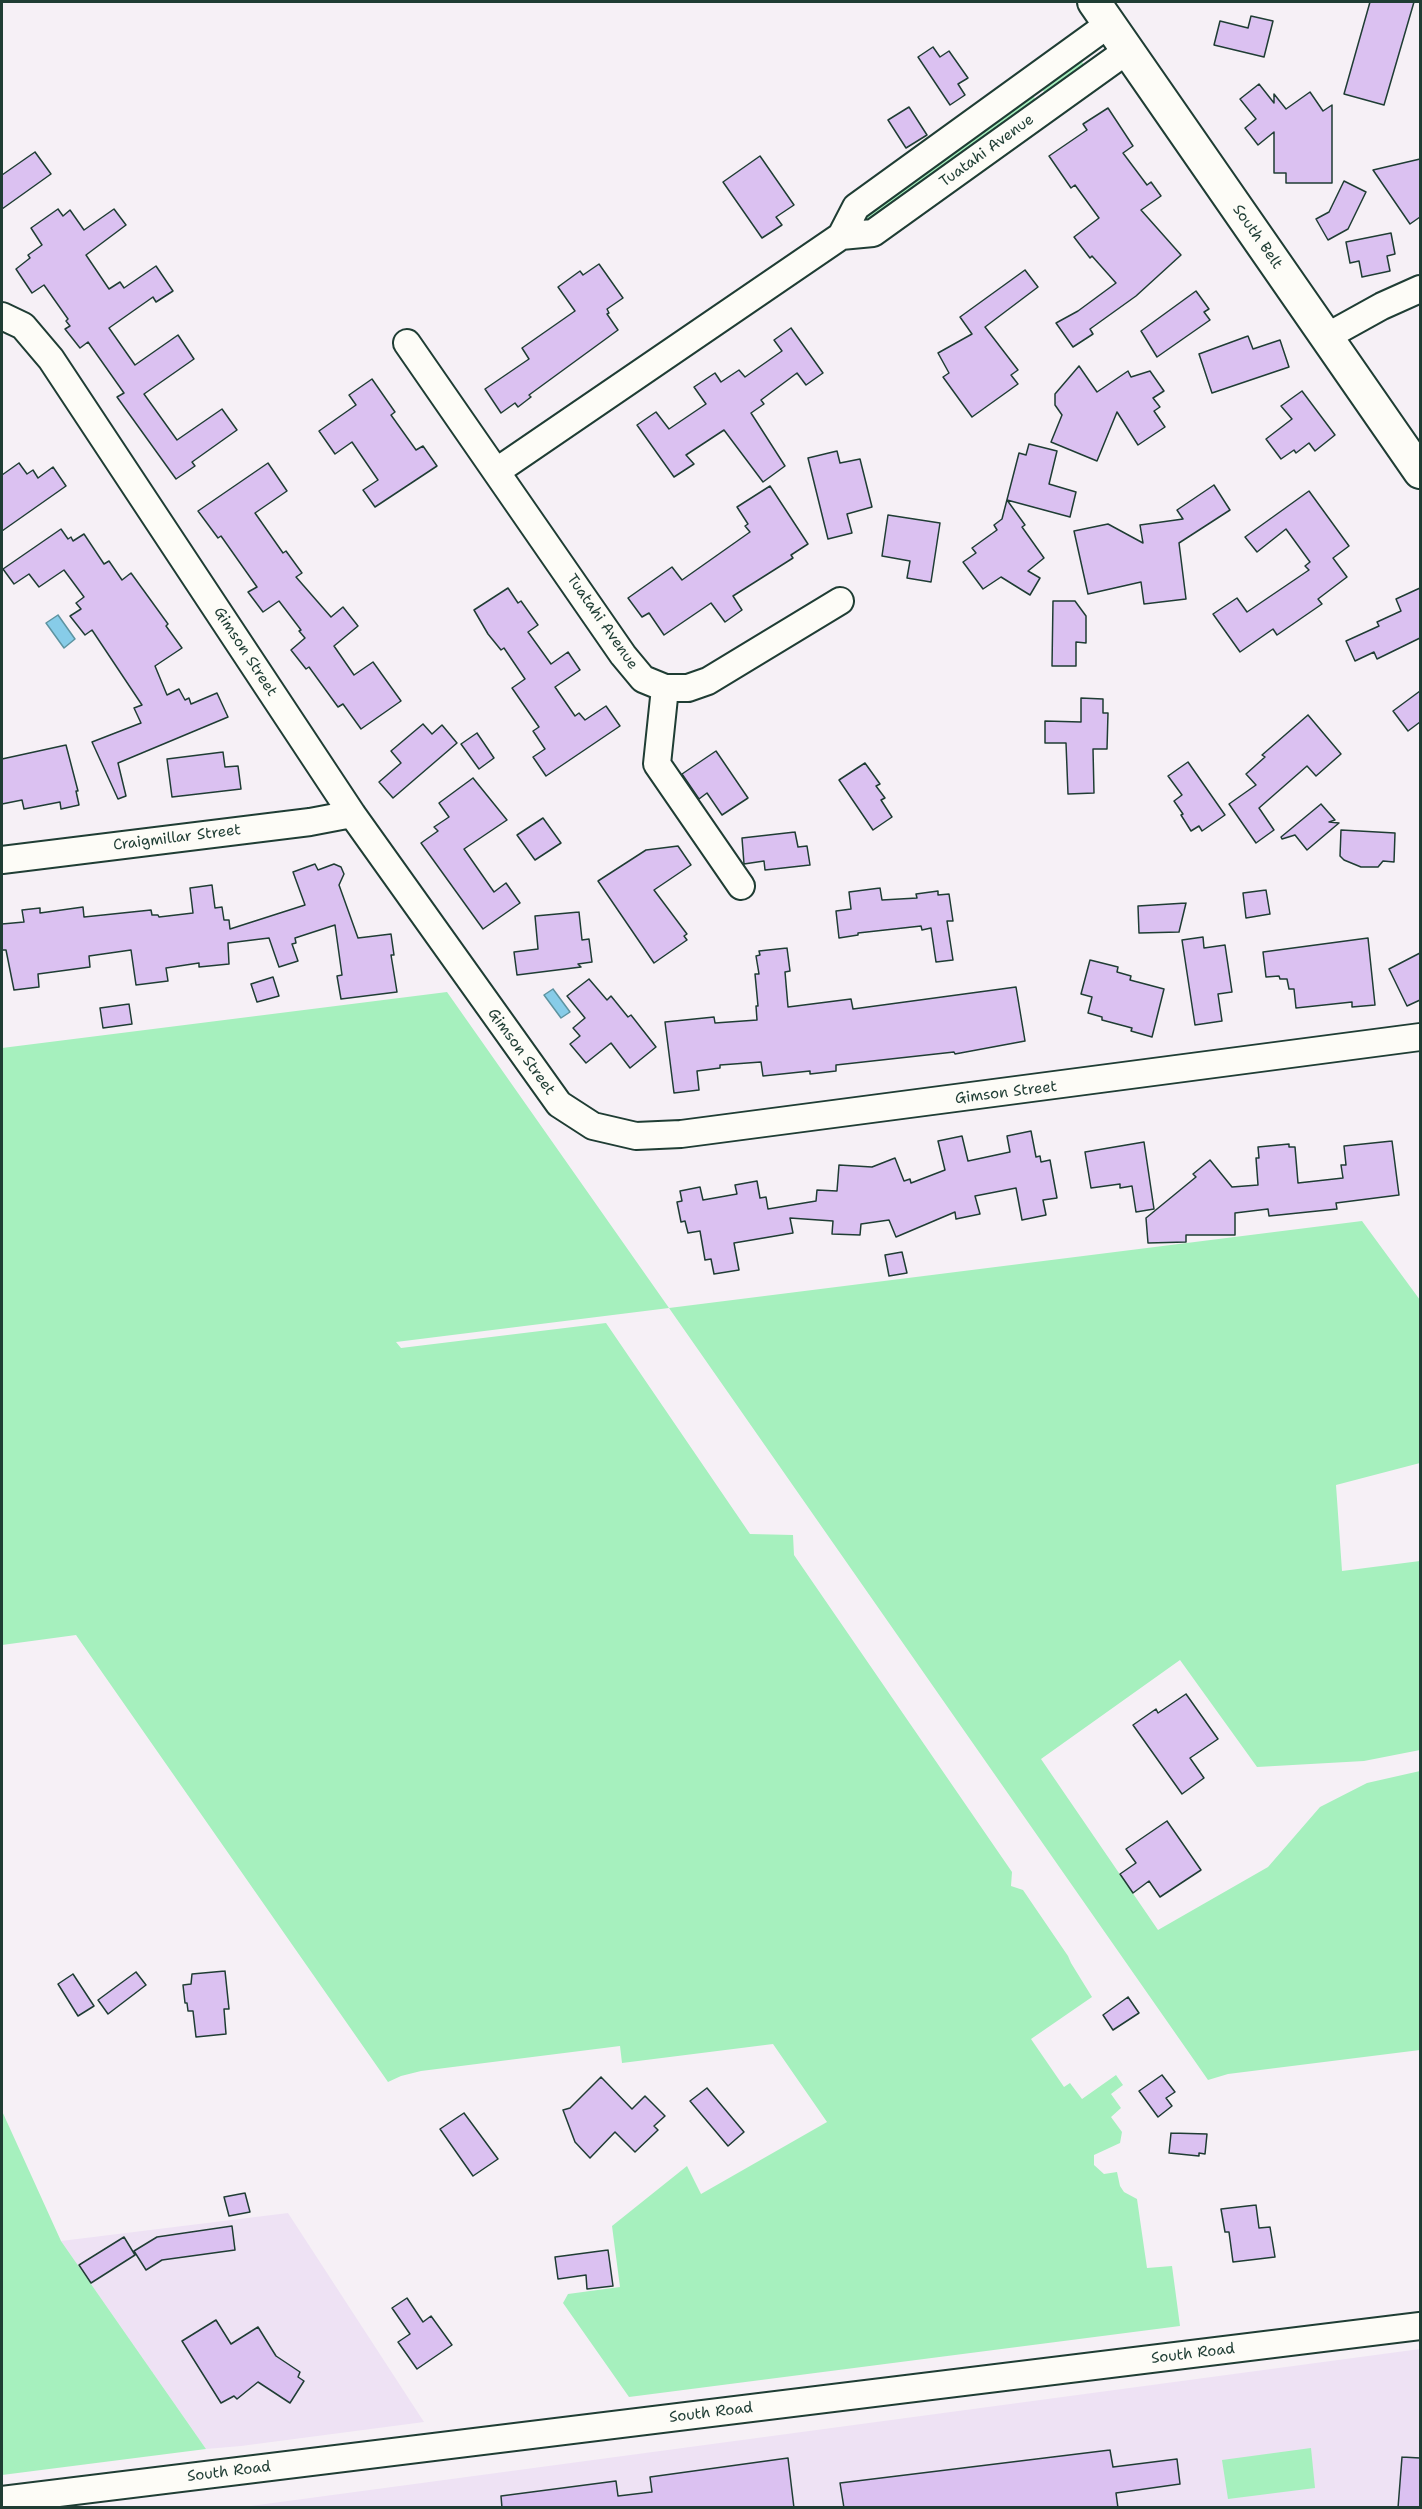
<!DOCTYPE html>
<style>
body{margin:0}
#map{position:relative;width:1422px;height:2509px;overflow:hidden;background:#f6f0f6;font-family:"Shantell Sans",sans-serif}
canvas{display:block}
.frame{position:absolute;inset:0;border:3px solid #1f3d34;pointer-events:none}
</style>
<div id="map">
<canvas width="1422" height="2509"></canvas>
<div class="frame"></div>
</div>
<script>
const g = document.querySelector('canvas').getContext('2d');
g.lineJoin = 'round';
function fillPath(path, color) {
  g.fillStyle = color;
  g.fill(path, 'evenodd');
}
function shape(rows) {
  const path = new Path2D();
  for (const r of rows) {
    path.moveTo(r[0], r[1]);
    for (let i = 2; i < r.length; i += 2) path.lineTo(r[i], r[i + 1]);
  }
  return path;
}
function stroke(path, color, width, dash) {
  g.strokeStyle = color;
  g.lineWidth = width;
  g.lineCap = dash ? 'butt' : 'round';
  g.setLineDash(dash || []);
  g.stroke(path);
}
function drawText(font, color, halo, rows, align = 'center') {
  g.font = font + ' "Shantell Sans",sans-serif';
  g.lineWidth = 4.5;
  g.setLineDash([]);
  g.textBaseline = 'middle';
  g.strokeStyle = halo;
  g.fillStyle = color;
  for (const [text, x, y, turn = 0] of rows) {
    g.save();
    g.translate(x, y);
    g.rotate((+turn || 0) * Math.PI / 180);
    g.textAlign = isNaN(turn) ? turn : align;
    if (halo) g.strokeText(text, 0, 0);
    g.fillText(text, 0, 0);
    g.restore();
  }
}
fillPath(shape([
 [288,2213,424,2422,241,2446,206,2449,61,2241],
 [1420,2349,1420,2507,243,2507]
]), '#eee2f4');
fillPath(shape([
 [1080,59,1090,73,1050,101,1042,89,1043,85],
 [1031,93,1041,107,867,228,854,218],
 [447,992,669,1308,1362,1221,1420,1300,1420,1463,1336,1485,1342,1571,1420,1561,1420,1750,1364,1761,1257,1767,1180,1660,1041,1759,1158,1930,1268,1867,1320,1807,1367,1783,1420,1771,1420,2050,1228,2074,1208,2080,669,1308,396,1342,401,1348,606,1323,750,1534,793,1535,794,1555,1012,1872,1011,1886,1023,1890,1068,1956,1071,1963,1092,1997,1031,2039,1064,2087,1070,2083,1082,2099,1116,2075,1123,2085,1111,2094,1121,2108,1111,2117,1122,2132,1120,2143,1094,2155,1094,2165,1104,2174,1117,2172,1120,2186,1124,2192,1137,2199,1147,2268,1172,2266,1180,2326,629,2397,563,2303,568,2294,620,2287,612,2226,687,2166,701,2194,827,2122,773,2044,622,2063,620,2046,421,2071,401,2076,388,2082,76,1635,2,1645,2,1048],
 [2,2111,61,2241,206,2449,2,2475],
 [1311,2448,1315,2488,1228,2499,1222,2460]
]), '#a6f0be');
const water = shape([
 [58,615,75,639,64,648,46,623,58,615],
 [553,989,570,1012,561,1018,544,995,553,989]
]);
fillPath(water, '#87cce8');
stroke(water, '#5d93a0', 1.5);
const building = shape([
 [1370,2,1414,2,1384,105,1344,94,1370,2],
 [1251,16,1273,21,1264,57,1214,45,1220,21,1248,28,1251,16],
 [933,47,940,57,949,51,968,78,958,84,965,95,950,105,918,57,933,47],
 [1259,84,1274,103,1274,94,1286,109,1310,92,1323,111,1332,105,1332,183,1286,183,1286,173,1274,173,1274,132,1258,145,1245,128,1256,119,1240,99,1259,84],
 [909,107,927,135,906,148,888,120,909,107],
 [1108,108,1133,146,1123,153,1147,185,1151,182,1161,196,1141,210,1181,255,1136,296,1090,329,1093,334,1073,347,1056,323,1078,311,1116,283,1092,256,1090,258,1074,237,1099,218,1075,185,1071,188,1049,156,1087,130,1083,124,1108,108],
 [35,152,51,174,2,209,2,175,35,152],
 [760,156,794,205,776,217,782,225,762,238,723,182,760,156],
 [1420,159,1420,217,1410,224,1373,170,1420,159],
 [1344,181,1366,192,1348,229,1328,240,1316,219,1329,212,1344,181],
 [58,209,63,216,70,210,84,230,114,209,126,225,86,255,109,289,120,282,124,288,156,266,173,291,156,302,153,297,109,328,135,365,178,335,194,359,144,394,177,440,222,409,237,430,192,462,195,466,176,479,117,397,124,393,88,342,80,348,65,329,70,326,66,321,68,319,44,285,32,293,16,269,30,258,28,255,42,245,31,228,58,209],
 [1391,233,1395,254,1387,256,1390,271,1362,277,1359,261,1350,263,1346,242,1391,233],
 [599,264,623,298,607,309,609,313,607,314,618,330,529,395,531,397,518,407,515,403,501,413,485,389,529,359,522,348,575,311,558,287,580,271,583,275,599,264],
 [1025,270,1038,287,985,327,1018,370,1011,375,1018,384,972,417,943,377,949,373,938,353,972,334,960,317,1025,270],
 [1196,291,1209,309,1204,312,1210,320,1157,357,1141,331,1196,291],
 [791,328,823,373,806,385,797,373,761,400,764,404,751,413,785,466,763,482,724,430,686,455,694,464,674,477,637,425,656,412,669,429,706,404,694,387,715,373,721,382,739,370,745,377,782,351,774,340,791,328],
 [1248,336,1253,349,1280,340,1289,367,1212,393,1199,354,1248,336],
 [1079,366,1097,392,1128,371,1131,377,1150,371,1164,391,1153,398,1160,407,1154,411,1165,427,1138,445,1117,412,1097,461,1051,442,1062,415,1055,405,1055,394,1079,366],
 [372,379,395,412,391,415,416,450,423,446,437,466,375,507,363,490,378,480,352,442,335,454,319,431,356,405,349,395,372,379],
 [1302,391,1335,435,1315,451,1309,443,1296,453,1294,450,1281,459,1266,439,1292,419,1281,406,1302,391],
 [1029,444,1057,451,1049,484,1076,492,1070,517,1007,500,1025,525,1022,527,1044,558,1028,571,1040,578,1030,595,1001,577,983,589,963,562,976,553,972,548,997,530,994,525,1002,519,1019,453,1026,455,1029,444],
 [837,451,840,463,860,459,872,507,847,514,852,533,828,539,808,458,837,451],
 [19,463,27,474,33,470,38,478,53,467,66,486,2,531,2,475,19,463],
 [268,463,287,491,255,513,283,553,286,551,302,573,296,577,331,617,343,607,358,626,334,646,354,675,373,662,401,701,361,729,343,704,338,707,309,667,306,669,291,650,305,638,299,631,301,630,279,601,263,612,248,592,257,587,221,536,218,538,198,511,268,463],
 [1214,485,1230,510,1179,543,1186,599,1144,604,1141,582,1088,594,1074,531,1108,524,1143,543,1140,525,1183,519,1177,510,1214,485],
 [770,486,808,544,791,555,793,558,733,596,742,610,725,622,711,603,664,635,649,613,642,617,628,598,672,567,682,580,750,532,745,526,748,524,737,507,770,486],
 [1309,491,1349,546,1333,558,1347,577,1318,599,1322,604,1277,635,1273,629,1240,652,1213,614,1237,598,1247,612,1309,570,1305,566,1310,562,1286,529,1257,552,1245,537,1309,491],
 [888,515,940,523,931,582,907,578,910,561,882,556,888,515],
 [61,529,68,539,71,537,73,541,84,534,104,564,109,561,122,580,131,573,168,624,166,626,182,648,155,666,167,695,179,689,185,700,189,698,191,704,217,693,228,717,118,763,126,796,118,799,92,742,141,723,134,708,142,705,92,630,85,635,70,616,81,609,76,603,84,597,64,570,39,587,29,574,14,584,3,569,61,529],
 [508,588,518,603,521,601,538,625,528,632,551,664,568,652,580,670,555,687,575,716,579,713,585,720,606,706,620,726,546,776,533,757,545,749,533,731,539,727,512,688,525,679,504,648,501,650,488,634,474,610,508,588],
 [1420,588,1420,638,1377,659,1374,652,1355,661,1346,641,1379,626,1377,622,1401,611,1396,599,1420,588],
 [1053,601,1075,601,1086,616,1086,643,1076,642,1076,666,1052,666,1053,601],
 [1420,691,1420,722,1408,731,1393,711,1420,691],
 [1081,698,1103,699,1103,713,1108,713,1107,749,1093,749,1094,793,1068,794,1066,743,1045,743,1045,721,1081,722,1081,698],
 [1308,715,1341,754,1316,776,1307,766,1259,808,1274,830,1256,843,1229,804,1256,785,1246,774,1265,757,1262,755,1308,715],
 [423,724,432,734,442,725,457,743,393,798,379,782,401,763,391,751,423,724],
 [477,733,494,758,479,769,461,744,477,733],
 [66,745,78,791,76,791,79,805,61,809,60,802,24,809,22,800,2,804,2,759,66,745],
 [716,751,748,798,722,815,707,793,699,799,682,774,716,751],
 [223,752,225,767,238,766,241,789,172,797,167,759,223,752],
 [1188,762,1225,815,1202,831,1199,826,1191,831,1181,815,1183,814,1174,801,1182,795,1168,776,1188,762],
 [865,763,880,784,876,786,885,798,881,800,892,817,873,830,839,780,865,763],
 [473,778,507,820,464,849,494,892,506,883,520,903,483,929,421,843,438,831,434,827,449,817,439,803,473,778],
 [1321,804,1335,820,1329,822,1339,823,1307,850,1295,835,1282,839,1281,837,1321,804],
 [543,818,561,843,535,860,517,835,543,818],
 [1341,830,1395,833,1394,862,1383,861,1378,867,1361,867,1344,860,1340,856,1341,830],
 [795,832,798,847,807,846,810,865,765,870,764,861,744,864,742,838,795,832],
 [678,846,691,865,654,890,687,934,684,936,687,940,654,963,598,881,646,850,678,846],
 [315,864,318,870,334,864,341,867,344,874,339,885,358,938,391,934,394,955,391,955,397,992,341,999,337,976,342,975,335,925,295,938,296,943,292,944,298,961,279,967,269,938,228,943,229,964,199,967,199,963,166,968,168,981,136,985,131,950,89,956,90,967,38,974,39,987,14,990,6,950,2,950,2,924,24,922,22,910,40,908,40,913,83,907,84,917,151,910,152,915,158,915,159,917,193,913,190,888,212,885,215,908,222,907,224,920,229,920,230,929,305,905,293,872,315,864],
 [880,888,882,900,917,898,916,894,938,891,938,895,949,894,953,921,947,921,953,960,936,962,931,928,922,930,921,926,858,933,858,935,839,938,836,911,851,909,849,892,880,888],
 [1266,890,1270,914,1246,918,1243,893,1266,890],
 [1186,903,1179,932,1139,933,1138,906,1186,903],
 [579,912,582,940,589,939,592,962,578,964,581,967,517,975,514,952,538,949,535,916,579,912],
 [1203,937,1204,948,1225,945,1232,992,1218,994,1222,1021,1195,1025,1182,940,1203,937],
 [1368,938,1375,1005,1352,1007,1352,1002,1296,1008,1294,989,1289,989,1287,979,1280,979,1279,976,1266,977,1263,952,1368,938],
 [787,948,790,971,785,972,788,1007,851,999,853,1009,1016,987,1025,1041,955,1054,954,1052,836,1065,836,1071,810,1074,810,1071,763,1076,761,1062,720,1065,720,1068,697,1071,699,1090,674,1093,665,1022,714,1017,715,1023,757,1020,756,1006,758,1006,755,974,759,974,756,956,760,955,759,951,787,948],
 [1420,953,1420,1000,1407,1006,1389,969,1420,953],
 [1090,960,1118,967,1117,972,1131,976,1130,980,1164,989,1152,1037,1131,1031,1132,1028,1102,1020,1102,1017,1088,1013,1092,997,1081,994,1090,960],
 [273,977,279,996,257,1002,251,984,273,977],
 [589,979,607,1000,611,996,628,1017,631,1015,656,1047,630,1068,611,1043,586,1063,570,1044,580,1036,573,1028,585,1018,567,996,589,979],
 [129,1004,132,1024,103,1028,100,1008,129,1004],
 [1031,1131,1036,1157,1040,1156,1041,1162,1050,1160,1057,1198,1043,1200,1046,1215,1022,1220,1016,1188,975,1196,980,1214,956,1219,955,1212,896,1237,889,1220,861,1224,860,1235,832,1234,833,1221,790,1218,793,1233,734,1243,739,1270,714,1274,711,1259,705,1260,700,1231,688,1233,685,1221,681,1222,677,1202,682,1201,680,1191,700,1187,703,1200,737,1194,735,1185,757,1181,760,1198,766,1197,768,1209,816,1201,817,1190,837,1191,839,1165,872,1167,895,1158,904,1181,910,1179,911,1183,945,1170,938,1141,962,1136,968,1161,1010,1152,1007,1136,1031,1131],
 [1392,1141,1399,1195,1336,1203,1337,1209,1269,1216,1268,1209,1235,1213,1235,1235,1186,1235,1186,1242,1148,1243,1146,1218,1196,1177,1193,1174,1210,1160,1232,1187,1258,1185,1256,1158,1259,1158,1258,1147,1289,1144,1289,1147,1295,1147,1298,1183,1343,1178,1341,1165,1346,1165,1344,1146,1392,1141],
 [1144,1142,1154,1209,1136,1212,1132,1186,1120,1188,1120,1184,1091,1188,1085,1152,1144,1142],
 [902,1252,907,1273,889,1276,885,1255,902,1252],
 [1186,1694,1218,1739,1190,1758,1204,1778,1182,1794,1133,1725,1156,1709,1158,1713,1186,1694],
 [1167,1821,1201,1870,1160,1897,1149,1881,1133,1893,1120,1874,1136,1863,1126,1849,1167,1821],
 [225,1971,229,2009,224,2009,226,2034,196,2037,193,2011,188,2011,187,2003,185,2003,183,1985,191,1984,192,1974,225,1971],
 [136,1972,146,1985,108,2014,98,2000,136,1972],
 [73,1974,94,2006,78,2016,58,1984,73,1974],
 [1128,1997,1139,2013,1113,2030,1103,2015,1128,1997],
 [1162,2075,1175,2092,1166,2098,1172,2106,1158,2117,1139,2091,1162,2075],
 [601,2077,632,2109,645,2096,665,2116,654,2126,658,2130,635,2152,615,2132,590,2158,575,2142,563,2110,570,2108,601,2077],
 [707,2088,744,2132,728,2146,690,2101,707,2088],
 [464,2113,498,2159,473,2176,440,2129,464,2113],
 [1171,2133,1207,2134,1205,2154,1199,2153,1199,2156,1169,2153,1171,2133],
 [245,2193,250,2212,229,2216,224,2197,245,2193],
 [1256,2205,1259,2228,1270,2227,1275,2257,1233,2262,1229,2232,1225,2232,1221,2209,1256,2205],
 [232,2226,235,2250,162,2260,146,2270,134,2251,157,2237,232,2226],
 [124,2237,135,2255,91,2283,79,2265,124,2237],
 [608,2250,613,2286,587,2289,586,2275,558,2279,555,2257,608,2250],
 [407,2298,423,2322,431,2316,452,2345,417,2369,398,2342,410,2334,392,2308,407,2298],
 [216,2320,231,2344,258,2327,276,2356,300,2372,298,2377,304,2381,290,2403,258,2382,237,2399,234,2396,221,2403,182,2341,216,2320],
 [1110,2450,1113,2467,1177,2459,1180,2484,1116,2493,1118,2508,844,2508,840,2483,1110,2450],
 [1402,2457,1420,2458,1420,2508,1398,2508,1402,2457],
 [788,2458,794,2508,502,2508,501,2496,616,2481,618,2496,652,2492,650,2477,788,2458]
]);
fillPath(building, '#dbc1f1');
stroke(building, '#1f3d34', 1.5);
const minor = shape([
 [841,236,873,233,1128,50],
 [2,316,23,326,51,359,352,814,559,1104,593,1126,636,1136,681,1134,1420,1037],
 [1326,337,1382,306,1420,289],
 [407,343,623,655,643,679,665,688,688,688,708,681,840,601],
 [497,471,841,236,856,207,1109,24],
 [665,688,657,764,741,886],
 [2,860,310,822,352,814],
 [2,2500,1420,2326]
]);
const tertiary = shape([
 [1094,2,1420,472]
]);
stroke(minor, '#1f3d34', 30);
stroke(tertiary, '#1f3d34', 36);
stroke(minor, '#fdfcf7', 26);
stroke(tertiary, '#fdfcf7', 32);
drawText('15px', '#1f3d34', '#fdfcf7', [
 ["Tuatahi Avenue",987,151,-36],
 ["South Belt",1257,237,55],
 ["Tuatahi Avenue",602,622,55],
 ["Gimson Street",245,652,57],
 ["Craigmillar Street",177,838,-7],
 ["Gimson Street",521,1052,54],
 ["Gimson Street",1006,1093,-7],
 ["South Road",1193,2354,-7],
 ["South Road",711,2413,-7],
 ["South Road",229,2472,-7]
]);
</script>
